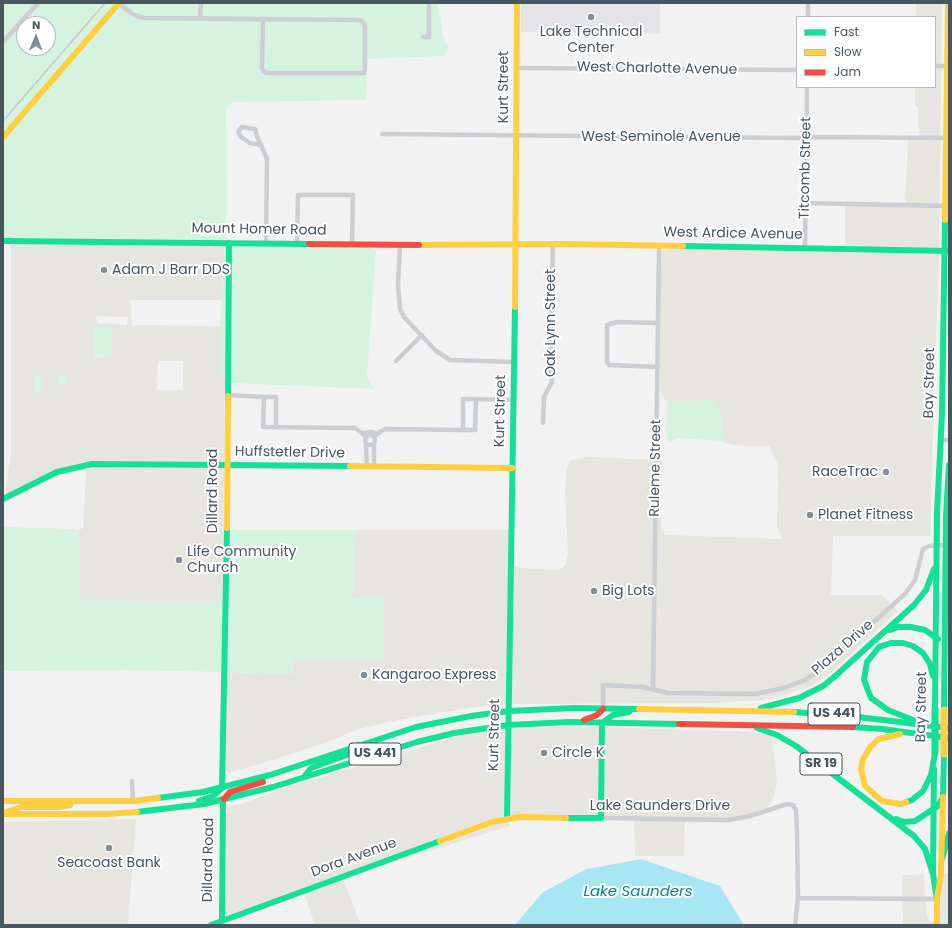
<!DOCTYPE html>
<style>
body{margin:0}
#map{position:relative;width:952px;height:928px;overflow:hidden;background:#f3f2f2;font-family:Poppins,sans-serif}
canvas{display:block}
.frame{position:absolute;inset:0;border:4px solid #475661;pointer-events:none}
.legend{position:absolute;left:796px;top:16px;width:140px;height:72px;box-sizing:border-box;background:#fff;border:1px solid #b5bbc0;margin:0;padding:5px 7px;list-style:none;font-size:12px;color:#475661}
.legend li{display:flex;align-items:center;gap:8px;height:20px}
.legend b{width:20px;border:1px solid #b5bbc0}
.north{position:absolute;left:16px;top:16px;width:40px;height:40px;box-sizing:border-box;background:#fff;border:1px solid #b5bbc0;border-radius:50%;rotate:1deg;font-size:11px;font-weight:700;line-height:16px;text-align:center;color:#475661}
.north::after{content:'';display:block;margin:auto;width:14px;height:18px;background:#838d94;clip-path:polygon(50% 0,100% 100%,50% 72%,0 100%)}
</style>
<div id="map">
<canvas width="952" height="928"></canvas>
<div class="frame"></div>
<ul class="legend">
<li><b style="height:5px;background:#16e098"></b>Fast</li>
<li><b style="height:5px;background:#ffcf43"></b>Slow</li>
<li><b style="height:5px;background:#f24e42"></b>Jam</li>
</ul>
<div class="north">N</div>
</div>
<script>
const g = document.querySelector('canvas').getContext('2d');
g.lineJoin = 'round';
function fillPath(path, color) {
  g.fillStyle = color;
  g.fill(path, 'evenodd');
}
function shape(rows) {
  const path = new Path2D();
  for (const r of rows) {
    if (r.length === 3) {
      path.moveTo(r[0] + r[2], r[1]);
      path.arc(r[0], r[1], r[2], 0, 2 * Math.PI);
      continue;
    }
    path.moveTo(r[0], r[1]);
    for (let i = 2; i < r.length; i += 2) path.lineTo(r[i], r[i + 1]);
  }
  return path;
}
function stroke(path, color, width, dash) {
  g.strokeStyle = color;
  g.lineWidth = width;
  g.lineCap = dash ? 'butt' : 'round';
  g.setLineDash(dash || []);
  g.stroke(path);
}
function drawText(font, color, halo, rows, align = 'center') {
  g.font = font + ' Poppins,sans-serif';
  g.lineWidth = 4;
  g.setLineDash([]);
  g.textBaseline = 'middle';
  g.strokeStyle = halo;
  g.fillStyle = color;
  for (const [text, x, y, turn = 0] of rows) {
    g.save();
    g.translate(x, y);
    g.rotate((+turn || 0) * Math.PI / 180);
    g.textAlign = isNaN(turn) ? turn : align;
    if (halo) g.strokeText(text, 0, 0);
    g.fillText(text, 0, 0);
    g.restore();
  }
}
fillPath(shape([
 [916,3,942,3,939,248,845,247,845,204,905,203,908,139,919,139,918,108,915,105,915,87,935,87,935,17,916,17],
 [11,244,225,246,221,300,131,300,132,325,220,326,220,369,225,375,224,462,86,462,57,470,5,496,11,453],
 [96,316,128,317,127,325,97,323],
 [158,361,183,361,183,390,157,390],
 [671,249,939,254,930,536,833,536,831,595,882,595,898,611,832,672,809,688,800,689,783,696,764,700,710,703,511,704,514,565,521,568,550,570,561,569,566,564,568,554,565,492,567,467,571,460,587,457,662,460,661,526,665,535,783,539,777,527,778,478,777,462,769,446,742,446,724,443,721,427,709,399,690,401,665,400,660,390,659,251],
 [92,467,224,468,223,602,79,600,80,542,76,531,83,528,86,471,73,470],
 [355,530,509,530,506,705,474,707,397,720,359,729,319,745,247,768,224,773,226,672,293,674,293,658,384,660,352,598],
 [527,727,600,727,599,816,510,816,511,728],
 [605,727,751,732,772,736,777,781,774,797,765,812,743,821,685,820,684,856,635,856,634,819,604,818],
 [506,728,505,816,491,819,224,917,227,807,241,804,288,787,466,734],
 [136,819,128,925,3,925,3,822],
 [510,821,510,826,378,867,493,825],
 [924,874,927,916,930,922,934,921,934,925,903,925,902,875],
 [943,874,949,874,949,925,939,925],
 [343,880,361,925,315,925,304,894]
]), '#e7e5e0');
fillPath(shape([
 [521,3,660,3,660,34,521,32]
]), '#e4e3e5');
fillPath(shape([
 [3,3,115,3,3,133],
 [24,24,48,24,48,48,24,48],
 [122,3,438,3,443,36,448,47,444,56,367,59,366,100,233,102,226,109,227,208,225,240,3,238,3,141],
 [225,246,226,246,225,375,220,370,220,326],
 [231,246,368,247,376,250,367,377,374,389,232,383,230,380],
 [94,327,111,327,112,358,94,358],
 [44,375,44,392,34,393,34,376],
 [62,380,5],
 [709,399,717,402,721,414,723,441,679,438,668,442,666,430,667,400,690,401],
 [3,527,76,529,80,542,79,600,223,602,221,672,129,670,3,671],
 [228,530,355,530,352,598,384,597,384,660,293,658,294,674,226,672]
]), '#d5f3df');
fillPath(shape([
 [641,859,720,886,744,925,515,925,543,892,587,869]
]), '#a7e7f3');
stroke(shape([
 [118,3,134,15,144,18,358,20,362,21,365,26,365,69,364,73,268,73,264,72,262,68,263,19],
 [808,17,808,3],
 [200,18,201,3],
 [423,37,429,37,429,3],
 [3,42,38,3],
 [935,66,949,66],
 [517,68,797,70],
 [382,134,797,138,818,137,948,138],
 [261,145,250,143,241,137,238,132,242,127,255,129,258,139,261,145,267,159,266,243],
 [806,203,946,206],
 [297,243,298,195,353,195,352,244],
 [400,245,398,284,400,309,404,317,436,351,450,360,515,362],
 [805,248,807,87],
 [396,361,422,335],
 [658,367,609,365,607,362,607,325,617,322,658,323],
 [227,395,264,397],
 [476,399,514,400],
 [543,423,544,397,552,382,550,365,553,244],
 [276,427,276,397,264,397,263,427,355,428,367,437],
 [363,433,371,432,378,434],
 [370,440,5],
 [374,436,385,429,463,430,475,430,476,399,463,399,463,430],
 [942,440,949,440],
 [366,443,367,467],
 [374,443,374,467],
 [653,690,659,246],
 [603,709,603,685,643,687,668,693,755,694,784,688,805,680,820,670,905,594,915,580,923,549,929,546,947,545],
 [132,781,133,801],
 [601,818,728,820,750,816,787,804,793,805,796,810,797,831,798,898,795,925],
 [798,898,937,899]
]), '#cbced2', 4.5);
stroke(shape([
 [3,241,309,244],
 [683,246,949,251],
 [228,396,229,243],
 [3,499,57,472,92,464,350,466],
 [890,630,898,627,911,627,925,630,938,639],
 [761,708,799,698,823,686,833,678,914,605,926,590,934,569],
 [935,709,937,513,942,414,945,220],
 [944,710,946,516,949,465],
 [794,712,858,717,949,728],
 [913,720,888,710,871,698,864,680,867,662,879,647,891,643,903,643,913,646,923,653,930,664,933,676],
 [602,723,613,715,629,712],
 [853,727,882,729,949,738],
 [757,728,777,735,796,746,914,836,925,849,933,874],
 [934,769,933,874,937,899],
 [304,777,311,768,352,753,359,745],
 [222,788,227,528],
 [158,798,203,792,270,775,416,727,471,716,509,711,574,708,639,709],
 [199,801,213,796,222,788],
 [906,802,912,800,923,791,931,775,935,753],
 [137,812,204,804,273,787,417,742,454,733,508,725,570,722,679,724],
 [566,818,601,818,602,723],
 [507,819,515,307],
 [896,819,904,822,915,821,938,806,943,797,944,754],
 [942,859,949,833],
 [222,921,223,800],
 [211,925,440,841]
]), '#16e098', 6);
stroke(shape([
 [3,137,119,3],
 [945,220,948,3],
 [419,245,561,244,683,246],
 [515,307,517,3],
 [350,466,513,468],
 [227,528,228,396],
 [639,709,794,712],
 [900,734,879,739,871,746,863,759,861,769,865,786,882,801,901,804,906,802],
 [3,801,133,801,158,798],
 [4,813,21,807,59,807,70,805],
 [3,814,107,814,137,812],
 [440,841,492,822,519,817,566,818],
 [937,925,937,899,941,874,943,797]
]), '#ffcf43', 6);
stroke(shape([
 [309,244,419,245],
 [584,720,597,715,603,709],
 [679,724,853,727],
 [224,799,230,792,263,782]
]), '#f24e42', 6);
stroke(shape([
 [3,121,105,3]
]), '#c7c9cb', 1.5);
stroke(shape([
 [935,709,935,753]
]), '#16e098', 7);
stroke(shape([
 [944,710,944,754]
]), '#ffcf43', 7);
for (const [x, y, r, color] of [
 [591,17,4,"#838d94"],
 [104,270,4,"#838d94"],
 [886,472,4,"#838d94"],
 [810,515,4,"#838d94"],
 [179,560,4,"#838d94"],
 [594,591,4,"#838d94"],
 [364,675,4,"#838d94"],
 [544,753,4,"#838d94"],
 [109,848,4,"#838d94"]
]) {
  const dot = new Path2D();
  dot.arc(x, y, r, 0, 2 * Math.PI);
  g.fillStyle = color;
  g.fill(dot);
  stroke(dot, '#fff', 1.5);
}
for (const [x, y, w] of [
 [834,714,52],
 [375,754,52],
 [821,764,42]
]) {
  const box = new Path2D();
  box.roundRect(x - w / 2, y - 11, w, 22, 3);
  g.fillStyle = '#fff';
  g.fill(box);
  stroke(box, '#475661', 1);
}
drawText('bold 13px', '#475661', null, [
 ["US 441",834,714],
 ["US 441",375,754],
 ["SR 19",821,764]
]);
drawText('14px', '#475661', '#fff', [
 ["Lake Technical",591,32,"center"],
 ["Center",591,48,"center"],
 ["Adam J Barr DDS",112,270],
 ["RaceTrac",878,472,"right"],
 ["Planet Fitness",818,515],
 ["Life Community",187,552],
 ["Church",187,568],
 ["Big Lots",602,591],
 ["Kangaroo Express",372,675],
 ["Circle K",552,753],
 ["Seacoast Bank",109,863,"center"]
], 'left');
drawText('14px', '#475661', '#fff', [
 ["West Charlotte Avenue",657,69,1],
 ["Kurt Street",504,87,-90],
 ["West Seminole Avenue",661,137],
 ["Titcomb Street",806,168,-89],
 ["Mount Homer Road",259,230,1],
 ["West Ardice Avenue",733,234,1],
 ["Oak Lynn Street",551,323,-90],
 ["Bay Street",930,383,-89],
 ["Kurt Street",501,411,-89],
 ["Huffstetler Drive",290,453,1],
 ["Ruleme Street",656,468,-89],
 ["Dillard Road",213,491,-90],
 ["Plaza Drive",843,648,-41],
 ["Bay Street",922,707,-89],
 ["Kurt Street",495,735,-89],
 ["Lake Saunders Drive",660,806],
 ["Dora Avenue",354,858,-20],
 ["Dillard Road",209,860,-89]
]);
drawText('italic 15px', '#038099', '#fff', [
 ["Lake Saunders",638,892]
]);
</script>
